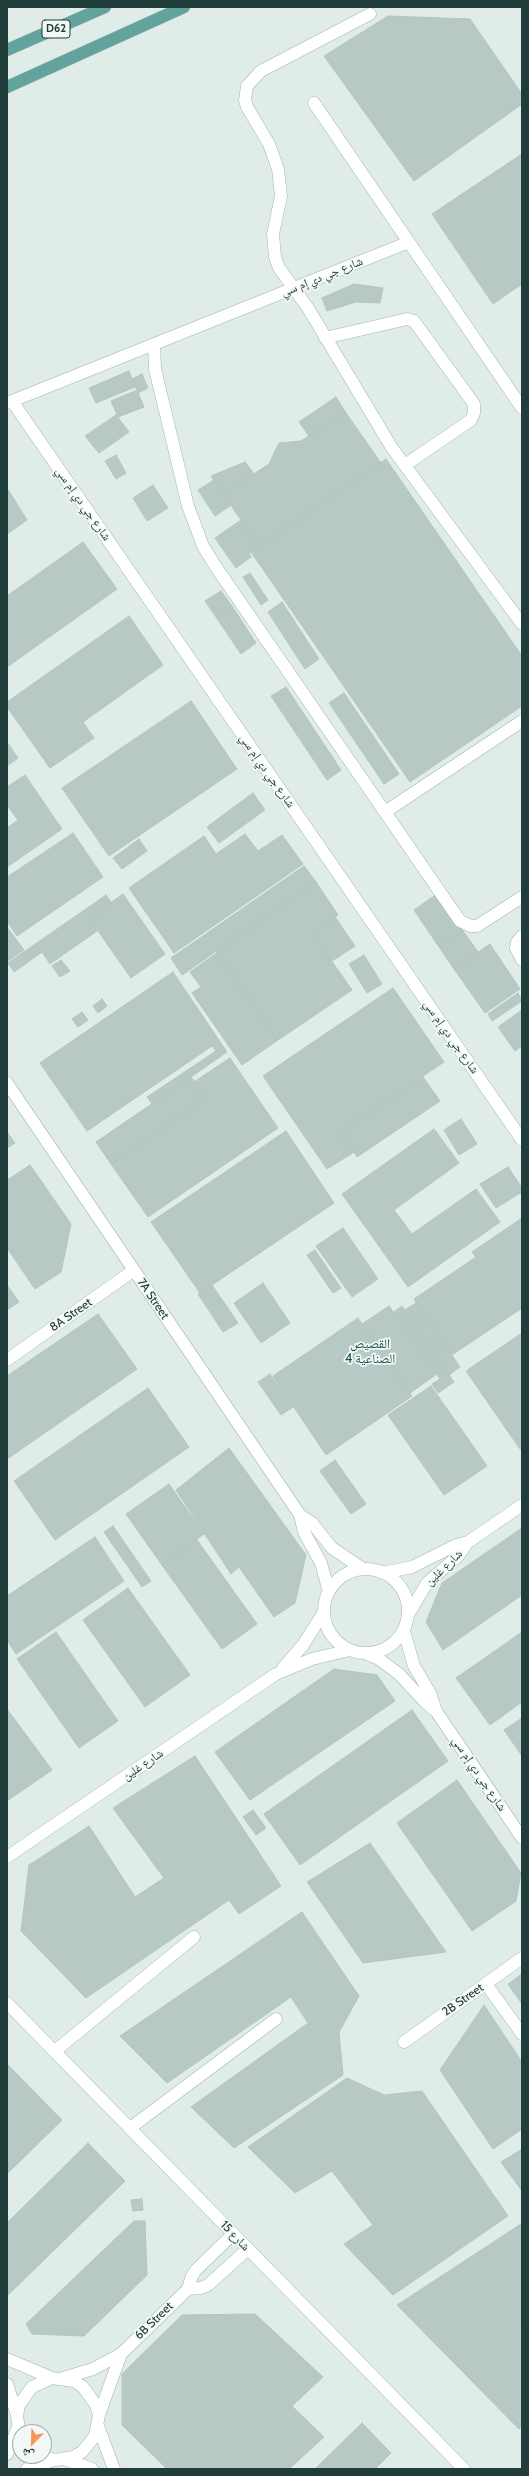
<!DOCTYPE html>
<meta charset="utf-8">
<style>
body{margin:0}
#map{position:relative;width:529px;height:2476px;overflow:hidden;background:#e0ece8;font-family:Cabin,"Noto Naskh Arabic",sans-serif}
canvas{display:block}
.frame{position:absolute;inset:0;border:8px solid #203d3a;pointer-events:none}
.north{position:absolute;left:12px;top:2424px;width:40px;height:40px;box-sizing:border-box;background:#f1f8f5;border:1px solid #9dadaa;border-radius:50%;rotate:203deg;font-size:11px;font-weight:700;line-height:16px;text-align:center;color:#203d3a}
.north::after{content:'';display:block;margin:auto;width:14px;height:18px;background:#f89552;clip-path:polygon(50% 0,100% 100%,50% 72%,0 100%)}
</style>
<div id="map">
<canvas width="529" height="2476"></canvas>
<div class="frame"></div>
<div class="north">ش</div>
</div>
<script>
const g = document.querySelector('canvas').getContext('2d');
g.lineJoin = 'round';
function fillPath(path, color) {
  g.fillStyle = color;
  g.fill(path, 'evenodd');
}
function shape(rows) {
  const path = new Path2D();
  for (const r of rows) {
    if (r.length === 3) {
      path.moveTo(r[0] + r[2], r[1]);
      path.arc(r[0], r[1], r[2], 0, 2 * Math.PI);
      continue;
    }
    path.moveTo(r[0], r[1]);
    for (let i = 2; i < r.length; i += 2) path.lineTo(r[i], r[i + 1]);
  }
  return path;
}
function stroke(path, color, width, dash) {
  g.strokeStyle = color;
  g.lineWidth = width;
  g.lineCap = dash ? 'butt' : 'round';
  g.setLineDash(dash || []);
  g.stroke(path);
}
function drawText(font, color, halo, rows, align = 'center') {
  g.font = font + ' Cabin,"Noto Naskh Arabic",sans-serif';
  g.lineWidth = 3.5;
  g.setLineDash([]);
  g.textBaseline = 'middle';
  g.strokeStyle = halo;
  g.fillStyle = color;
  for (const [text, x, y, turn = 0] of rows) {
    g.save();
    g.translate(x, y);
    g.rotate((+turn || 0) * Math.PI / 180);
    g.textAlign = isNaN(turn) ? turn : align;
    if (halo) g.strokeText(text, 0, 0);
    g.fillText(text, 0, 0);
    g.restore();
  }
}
const building = shape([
 [388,16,470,19,522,94,522,104,414,181,324,56,388,16],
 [522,154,522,284,493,304,432,214,522,154],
 [354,284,383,288,380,303,356,302,327,311,322,298,354,284],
 [129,371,135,387,96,403,89,388,129,371],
 [142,374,148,388,138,393,132,379,142,374],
 [137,390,144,407,118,417,111,401,137,390],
 [336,397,346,413,309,436,299,422,336,397],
 [346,413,381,463,259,546,223,494,269,464,279,443,301,441,346,413],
 [116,415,129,432,99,453,85,436,116,415],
 [116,455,126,473,116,479,105,461,116,455],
 [386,459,522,656,522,706,410,782,251,552,386,459],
 [245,462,254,474,223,494,211,476,245,462],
 [214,480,230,506,215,516,198,490,214,480],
 [153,485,168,508,147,521,133,498,153,485],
 [7,488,27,520,7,534,7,488],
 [241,520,259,546,249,553,251,557,236,568,215,538,241,520],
 [83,542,117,589,7,667,7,596,83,542],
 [250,573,268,600,261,605,243,577,250,573],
 [221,591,232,606,216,617,205,601,221,591],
 [282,602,319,659,305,669,268,612,282,602],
 [232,606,256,643,241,654,216,617,232,606],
 [129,616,163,665,83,722,94,738,50,768,7,707,7,702,129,616],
 [286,687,341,770,327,780,271,696,286,687],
 [344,693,399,774,384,784,329,703,344,693],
 [191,701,237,769,109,856,62,788,191,701],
 [7,742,18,758,7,766,7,742],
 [25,775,62,829,7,867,7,828,18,820,7,805,7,787,25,775],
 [253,793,265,810,219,843,207,827,253,793],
 [73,833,103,877,17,936,7,921,7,877,73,833],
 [245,834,258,851,282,835,303,864,174,953,129,888,204,836,216,854,245,834],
 [139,839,147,851,122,869,113,858,139,839],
 [304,866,316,882,182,975,171,958,304,866],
 [316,882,338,915,312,933,352,990,278,1040,216,951,316,882],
 [123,894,165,954,131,978,89,918,123,894],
 [437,894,463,931,439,947,414,910,437,894],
 [106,895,111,902,89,918,97,931,50,964,42,952,14,972,8,963,106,895],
 [335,917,355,946,332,961,312,933,335,917],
 [7,927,24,950,8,961,7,959,7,927],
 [463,931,478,952,454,969,439,947,463,931],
 [490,944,520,989,485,1013,454,969,490,944],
 [217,953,278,1040,242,1065,192,993,201,987,190,972,217,953],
 [364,955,382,984,367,993,349,964,364,955],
 [61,960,70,971,60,977,52,966,61,960],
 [173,972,227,1052,152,1104,147,1097,216,1051,212,1046,87,1131,40,1063,173,972],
 [393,988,444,1062,340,1132,354,1152,327,1169,263,1076,393,988],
 [518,993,522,1001,492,1021,488,1014,518,993],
 [102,999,107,1006,98,1013,93,1006,102,999],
 [522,1010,522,1046,515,1051,498,1027,522,1010],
 [82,1012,88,1020,78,1027,72,1019,82,1012],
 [230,1058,278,1128,148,1217,111,1164,206,1098,194,1082,230,1058],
 [191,1077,206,1098,111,1164,96,1142,191,1077],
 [423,1077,440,1101,357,1157,340,1132,423,1077],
 [461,1119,477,1144,459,1155,444,1130,461,1119],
 [434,1129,459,1163,394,1210,412,1234,476,1189,500,1222,408,1287,342,1194,434,1129],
 [286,1131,334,1203,200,1293,151,1222,286,1131],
 [7,1132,15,1143,7,1148,7,1132],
 [30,1165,71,1224,61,1272,35,1289,7,1248,7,1180,30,1165],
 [508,1167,522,1188,522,1192,496,1208,480,1184,508,1167],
 [522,1218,522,1308,452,1355,414,1299,476,1257,472,1252,522,1218],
 [343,1228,378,1279,352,1297,316,1246,343,1228],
 [315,1250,341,1288,333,1293,307,1255,315,1250],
 [263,1283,290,1323,261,1343,234,1303,263,1283],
 [7,1285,19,1302,7,1310,7,1285],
 [212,1285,238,1323,223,1332,198,1294,212,1285],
 [416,1303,460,1367,449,1375,405,1310,416,1303],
 [389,1306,437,1374,410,1393,362,1324,389,1306],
 [402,1306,454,1382,438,1393,432,1384,440,1379,394,1312,402,1306],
 [98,1314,137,1369,7,1459,7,1376,98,1314],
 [358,1318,412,1396,326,1455,273,1376,358,1318],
 [522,1333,522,1378,520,1379,522,1383,522,1448,520,1449,466,1371,522,1333],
 [270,1374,293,1407,281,1415,258,1382,270,1374],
 [431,1386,487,1466,444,1495,388,1415,431,1386],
 [148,1388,189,1447,55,1540,14,1481,148,1388],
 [229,1448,306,1555,295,1603,274,1617,239,1567,231,1574,176,1490,229,1448],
 [335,1460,366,1504,351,1514,320,1471,335,1460],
 [169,1484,204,1534,162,1565,126,1514,169,1484],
 [113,1526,151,1581,142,1587,104,1532,113,1526],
 [522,1528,522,1595,443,1650,426,1622,442,1583,522,1528],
 [95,1537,124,1581,16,1654,7,1640,7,1596,95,1537],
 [197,1540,257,1624,222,1649,162,1565,197,1540],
 [128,1588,190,1675,145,1707,83,1620,128,1588],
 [56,1632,118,1721,79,1748,17,1659,56,1632],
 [522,1632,522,1702,490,1725,456,1678,522,1632],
 [334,1669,377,1675,395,1701,250,1800,215,1752,334,1669],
 [7,1709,52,1770,7,1801,7,1709],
 [412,1710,448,1761,300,1865,264,1814,412,1710],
 [522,1718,522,1756,504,1730,522,1718],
 [195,1756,281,1886,239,1914,229,1900,86,1998,21,1931,29,1865,89,1826,135,1897,164,1878,113,1808,195,1756],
 [457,1780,521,1873,516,1901,472,1931,397,1823,457,1780],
 [253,1810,266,1828,256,1835,243,1817,253,1810],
 [370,1843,446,1952,363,1963,307,1882,370,1843],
 [302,1912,359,1996,339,2032,343,2075,234,2148,191,2107,308,2023,291,1997,167,2083,120,2036,302,1912],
 [522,1974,522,2004,508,1984,522,1974],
 [484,2005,522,2062,522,2129,493,2149,440,2070,484,2005],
 [7,2064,62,2120,7,2174,7,2064],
 [347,2078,384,2095,422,2091,508,2216,393,2295,344,2244,373,2225,332,2171,295,2193,248,2147,347,2078],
 [88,2143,125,2181,7,2296,7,2223,88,2143],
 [522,2149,522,2191,501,2162,522,2149],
 [142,2199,143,2210,133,2211,131,2200,142,2199],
 [134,2221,145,2221,147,2275,84,2336,32,2334,26,2324,134,2221],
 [521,2224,522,2426,519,2429,397,2305,521,2224],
 [255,2314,323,2377,292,2406,324,2437,289,2469,167,2469,122,2425,122,2374,182,2315,255,2314],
 [362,2423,391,2453,375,2469,315,2469,362,2423]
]);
fillPath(building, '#b8c9c5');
stroke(building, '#b2c5c1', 1);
const service = shape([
 [370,14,261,71,247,86,245,100,247,107,269,144,278,169,281,196,273,234,275,257,279,268,308,308,392,448,522,624],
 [325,338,407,319,414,321,474,404,474,413,471,420,405,465],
 [154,344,155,369,188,506,203,546,216,567,460,921,471,926,477,926,522,897],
 [385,812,522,721],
 [522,936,517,942,516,948,522,960],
 [486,1984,522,2034],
 [55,2051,194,1937],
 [130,2128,276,2019]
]);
const minor = shape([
 [314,103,522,408],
 [12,401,522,1140],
 [7,403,409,242],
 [7,1083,300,1515,312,1523,332,1548,363,1569],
 [7,1360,134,1270],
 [300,1515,304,1532,321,1563,329,1592],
 [366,1611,42],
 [383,1573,412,1567,456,1545,468,1542],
 [408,1615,427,1583,458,1556,468,1542,522,1505],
 [404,1631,414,1666,430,1693,436,1711,522,1838],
 [365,1653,379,1659,399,1674,425,1702,436,1711],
 [283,1668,303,1645,324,1612],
 [7,1857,276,1674,312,1659,350,1650],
 [7,2003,464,2469],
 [404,2042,522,1958],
 [188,2289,201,2288,208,2285,248,2249],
 [7,2359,52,2378],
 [63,2378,93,2369,121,2354,188,2289,192,2276,196,2270,233,2234],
 [7,2384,17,2415],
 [99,2415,121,2354],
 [98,2426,114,2469],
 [20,2434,17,2416,19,2405,32,2387,52,2378,74,2381,83,2387,96,2405,99,2415,95,2436,82,2452,73,2457,55,2460,42,2456],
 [7,2454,18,2427],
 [64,2459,92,2469],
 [27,2469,54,2460]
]);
const primary = shape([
 [7,50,105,7],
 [7,87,184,7]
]);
stroke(service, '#a3b4b0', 13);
stroke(minor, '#a3b4b0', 13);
stroke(primary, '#c1c9c8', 13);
stroke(service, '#fff', 12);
stroke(minor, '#fff', 12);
stroke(primary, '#62a39d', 12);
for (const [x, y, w] of [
 [56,29,28]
]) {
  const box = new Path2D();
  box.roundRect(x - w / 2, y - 9, w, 18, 3);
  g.fillStyle = '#f1f8f5';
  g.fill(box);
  stroke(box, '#203d3a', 1);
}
drawText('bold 11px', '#203d3a', null, [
 ["D62",56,29]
]);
drawText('12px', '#203d3a', '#f1f8f5', [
 ["شارع جي دي إم سي",322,277,-22],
 ["شارع جي دي إم سي",83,504,55],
 ["شارع جي دي إم سي",267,771,55],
 ["شارع جي دي إم سي",451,1037,55],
 ["7A Street",153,1299,56],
 ["8A Street",71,1315,-35],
 ["شارع غلين",444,1568,-44],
 ["شارع غلين",143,1765,-34],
 ["شارع جي دي إم سي",479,1774,56],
 ["2B Street",463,2000,-35],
 ["شارع 15",235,2236,46],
 ["6B Street",154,2321,-44]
]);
drawText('13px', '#1b504b', '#f1f8f5', [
 ["القصيص",370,1344],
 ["الصناعية 4",370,1359]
]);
</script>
